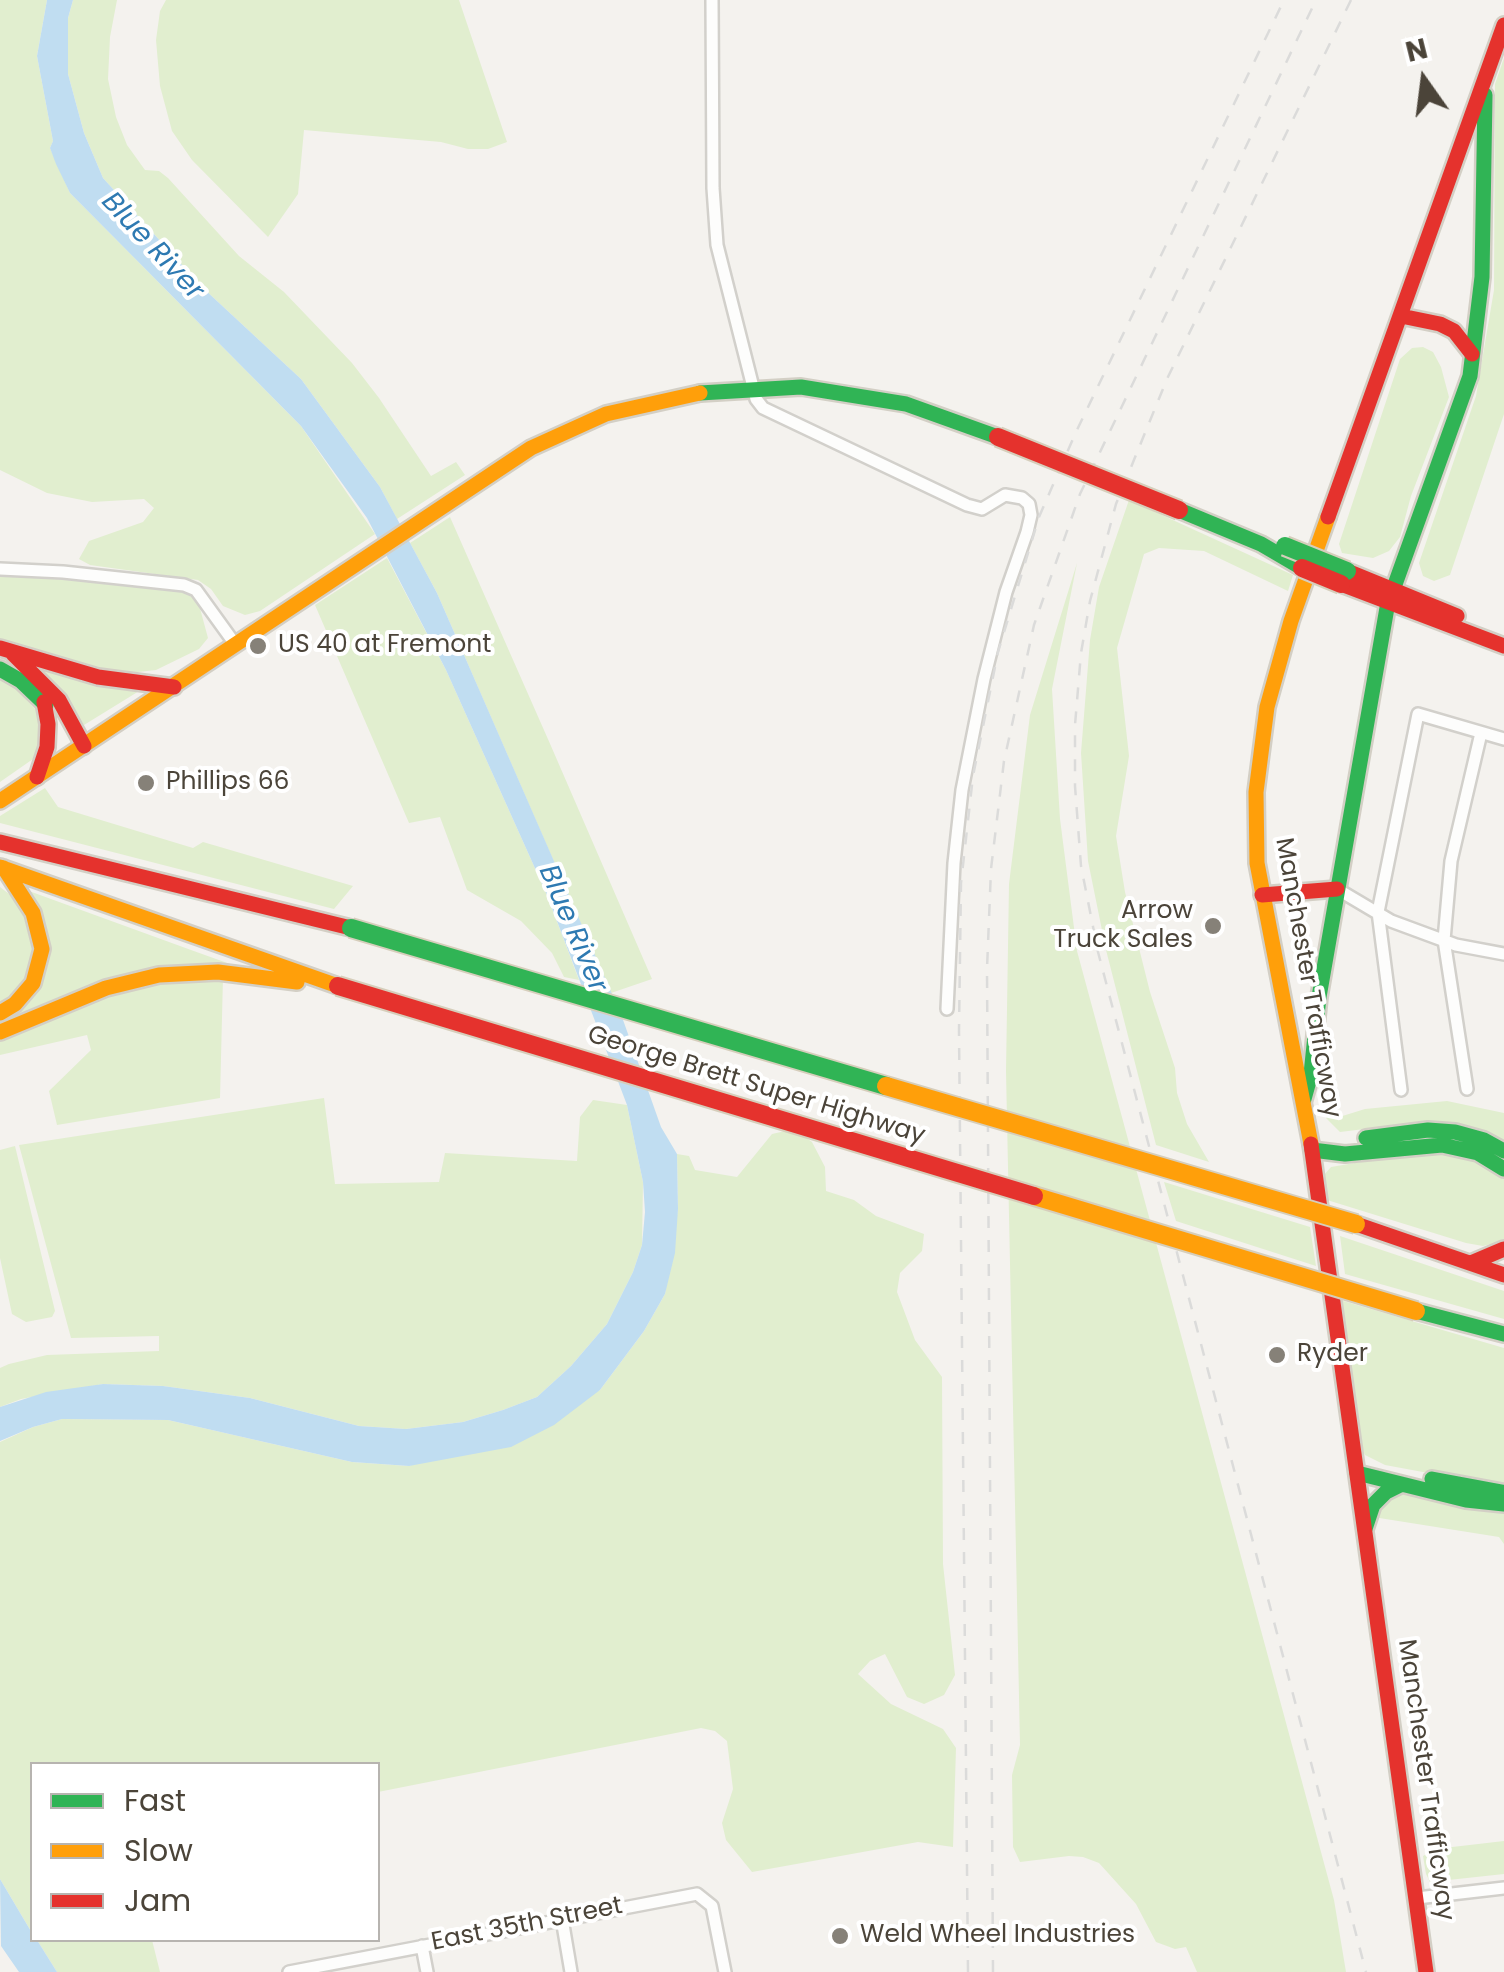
<!DOCTYPE html>
<style>
body{margin:0}
#map{position:relative;width:1504px;height:1972px;overflow:hidden;background:#f4f2ee;font-family:Poppins,sans-serif}
canvas{display:block}
.legend{position:absolute;left:30px;top:1762px;width:350px;height:180px;box-sizing:border-box;background:#fff;border:2px solid #b7b4b0;margin:0;padding:12px 18px;list-style:none;font-size:30px;color:#4b4439}
.legend li{display:flex;align-items:center;gap:20px;height:50px}
.legend b{width:50px;border:2px solid #b7b4b0}
.north{position:absolute;left:1374px;top:30px;width:100px;height:100px;-webkit-text-stroke:8px #fff;paint-order:stroke;rotate:346deg;font-size:28px;font-weight:700;line-height:40px;text-align:center;color:#4b4439}
.north::after{content:'';display:block;margin:auto;width:35px;height:45px;background:#4b4439;clip-path:polygon(50% 0,100% 100%,50% 72%,0 100%)}
</style>
<div id="map">
<canvas width="1504" height="1972"></canvas>
<ul class="legend">
<li><b style="height:12px;background:#30b455"></b>Fast</li>
<li><b style="height:12px;background:#ff9f0a"></b>Slow</li>
<li><b style="height:12px;background:#e5322d"></b>Jam</li>
</ul>
<div class="north">N</div>
</div>
<script>
const g = document.querySelector('canvas').getContext('2d');
g.lineJoin = 'round';
function fillPath(path, color) {
  g.fillStyle = color;
  g.fill(path, 'evenodd');
}
function shape(rows) {
  const path = new Path2D();
  for (const r of rows) {
    path.moveTo(r[0], r[1]);
    for (let i = 2; i < r.length; i += 2) path.lineTo(r[i], r[i + 1]);
  }
  return path;
}
function stroke(path, color, width, dash) {
  g.strokeStyle = color;
  g.lineWidth = width;
  g.lineCap = dash ? 'butt' : 'round';
  g.setLineDash(dash || []);
  g.stroke(path);
}
function drawText(font, color, halo, rows, align = 'center') {
  g.font = font + ' Poppins,sans-serif';
  g.lineWidth = 8;
  g.setLineDash([]);
  g.textBaseline = 'middle';
  g.strokeStyle = halo;
  g.fillStyle = color;
  for (const [text, x, y, turn = 0] of rows) {
    g.save();
    g.translate(x, y);
    g.rotate((+turn || 0) * Math.PI / 180);
    g.textAlign = isNaN(turn) ? turn : align;
    if (halo) g.strokeText(text, 0, 0);
    g.fillText(text, 0, 0);
    g.restore();
  }
}
fillPath(shape([
 [0,0,47,0,37,56,53,141,50,148,70,193,301,426,375,534,260,611,245,615,223,606,211,589,198,580,90,565,79,559,89,541,143,522,154,508,144,499,92,502,47,493,0,470],
 [73,0,117,0,110,37,108,79,116,117,127,145,145,170,159,171,168,178,239,256,284,292,352,363,379,398,431,476,456,462,465,475,397,519,380,487,301,379,203,288,103,178,84,133,68,74,68,18],
 [166,0,459,0,507,142,488,149,468,149,441,142,304,130,298,194,268,237,192,160,172,131,160,86,156,40,160,11],
 [1504,58,1504,414,1450,575,1434,581,1423,576,1419,563,1476,396,1494,290,1495,84],
 [1423,347,1433,352,1441,367,1449,397,1411,496,1400,537,1389,551,1373,558,1342,553,1339,544,1400,359,1412,348],
 [1129,500,1293,575,1288,591,1204,551,1159,548,1144,554,1117,648,1129,756,1116,836,1125,892,1150,992,1175,1068,1177,1093,1187,1124,1209,1162,1156,1145,1106,950,1088,861,1081,753,1090,640,1099,587],
 [450,517,551,746,652,979,611,993,437,593,410,543],
 [387,558,446,670,547,895,579,980,564,977,552,953,521,921,467,890,440,817,409,823,315,605],
 [1077,563,1052,689,1060,819,1077,951,1334,1900,1346,1972,1197,1972,1186,1947,1175,1949,1156,1942,1136,1904,1099,1863,1083,1857,1069,1856,1020,1862,1013,1847,1012,1775,1020,1745,1006,1071,1009,884,1030,715],
 [0,574,181,590,198,601,208,638,199,649,156,670,120,674,0,639],
 [41,667,144,688,84,725],
 [0,679,14,686,37,711,42,733,33,759,0,782],
 [45,788,58,807,193,848,203,842,353,886,334,909,0,823,0,816],
 [0,887,13,897,36,939,27,981,0,1007],
 [29,891,191,950,244,969,207,967,0,1025,49,946,42,912],
 [223,977,220,1098,57,1125,49,1091,91,1050,87,1035,0,1055,0,1042,109,993,149,984],
 [324,1098,335,1184,439,1182,445,1153,577,1161,580,1117,593,1100,627,1105,643,1182,642,1245,633,1272,607,1324,571,1366,537,1397,503,1410,463,1422,406,1429,359,1426,250,1398,163,1386,103,1384,21,1399,0,1407,0,1368,9,1364,47,1355,159,1351,159,1336,71,1338,19,1145],
 [1447,1101,1504,1113,1504,1143,1414,1123,1340,1132,1326,1118,1328,1110,1336,1118,1365,1109],
 [794,1129,812,1142,825,1167,826,1191,854,1200,876,1216,924,1234,922,1251,900,1273,897,1292,915,1340,942,1377,943,1564,955,1675,944,1695,924,1704,907,1697,885,1654,870,1661,858,1674,891,1704,943,1729,956,1748,953,1847,918,1842,752,1872,726,1840,722,1823,733,1789,727,1741,715,1731,701,1728,378,1792,378,1764,32,1764,32,1933,0,1879,0,1442,33,1427,62,1419,168,1420,352,1462,409,1466,600,1390,644,1331,665,1294,678,1209,677,1154,689,1156,695,1170,737,1177,772,1134],
 [15,1146,55,1311,52,1317,26,1322,12,1314,0,1258,0,1150],
 [1419,1152,1469,1158,1504,1179,1504,1241,1483,1246,1466,1243,1327,1200,1324,1175,1331,1167],
 [1164,1182,1310,1227,1316,1266,1176,1221],
 [1340,1236,1504,1291,1504,1319,1345,1274],
 [1340,1300,1504,1348,1504,1487,1385,1465,1365,1455,1360,1445],
 [1400,1491,1504,1510,1504,1544,1499,1537,1373,1517],
 [1504,1841,1504,1874,1430,1882,1426,1874,1423,1856,1435,1849],
 [37,1940,152,1940,160,1972,57,1972]
]), '#e1eecf');
fillPath(shape([
 [47,0,73,0,68,18,68,74,84,133,103,178,203,288,301,379,380,487,437,593,622,1017,661,1127,677,1154,678,1209,675,1253,665,1294,644,1331,600,1390,554,1425,511,1447,409,1466,352,1462,168,1420,62,1419,33,1427,0,1441,0,1407,46,1392,103,1384,163,1386,250,1398,359,1426,406,1429,463,1422,503,1410,537,1397,571,1366,607,1324,633,1272,642,1245,645,1212,643,1182,627,1105,547,895,446,670,367,518,301,426,70,193,56,164,50,148,53,141,37,56],
 [0,1879,32,1933,32,1940,37,1940,57,1972,19,1972,1,1946]
]), '#c0ddf1');
const street = shape([
 [712,0,713,188,717,245,756,399,763,408,967,505,982,509,1005,495,1022,498,1029,504,1031,515,1027,532,1006,592,984,679,962,790,954,863,947,1009],
 [0,569,63,572,184,585,196,590,235,644],
 [1337,889,1391,921,1456,945,1504,954],
 [1467,1089,1444,940,1451,861,1481,733],
 [1401,1090,1378,912,1418,714,1504,739],
 [1417,1898,1504,1888],
 [562,1919,571,1972],
 [422,1946,427,1972],
 [289,1972,697,1894,712,1906,725,1972]
]);
const fast = shape([
 [700,393,801,387,906,404,998,437],
 [1179,510,1261,544,1302,568],
 [1393,590,1470,376,1482,277,1485,95],
 [0,669,21,681,46,705],
 [1304,1099,1311,1074,1319,997,1388,602],
 [1366,1138,1428,1130,1455,1132,1484,1140,1504,1151],
 [1312,1150,1345,1154,1442,1145,1478,1153,1504,1169],
 [1416,1311,1504,1334],
 [1357,1473,1466,1500,1504,1504],
 [1432,1479,1502,1492],
 [1365,1529,1373,1505,1386,1492,1402,1484]
]);
const slow = shape([
 [0,801,531,448,606,414,700,393],
 [0,867,338,986],
 [0,1013,15,1004,33,983,42,949,33,913,4,868],
 [0,1032,106,988,159,975,218,972,297,982],
 [1311,1144,1257,863,1256,792,1267,707,1291,621,1328,517]
]);
const jam = shape([
 [1401,316,1440,324,1454,331,1472,354],
 [1328,517,1504,25],
 [1347,571,1457,616],
 [1341,584,1504,646],
 [0,648,98,677,174,687],
 [13,654,59,700,84,746],
 [37,777,47,747,48,724,44,702],
 [0,842,351,928],
 [1262,895,1337,889],
 [1311,1144,1426,1972],
 [1356,1224,1504,1275],
 [1471,1263,1504,1249]
]);
stroke(street, '#d2d0cb', 16);
stroke(fast, '#d3cfc5', 20);
stroke(slow, '#d3cfc5', 20);
stroke(jam, '#d3cfc5', 20);
stroke(street, '#fdfdfc', 11);
stroke(fast, '#30b455', 15);
stroke(slow, '#ff9f0a', 15);
stroke(jam, '#e5322d', 15);
stroke(shape([
 [1351,0,1167,379,1116,504,1090,601,1081,653,1075,725,1075,786,1081,866,1098,952,1366,1972],
 [968,1972,959,1031,961,883,973,776,998,652,1039,517,1076,432,1284,0],
 [993,1972,987,969,991,869,1004,761,1034,625,1080,494,1316,0]
]), '#dbdbda', 2.5, [12, 12]);
const fastBridge = shape([
 [1285,546,1347,571],
 [351,928,886,1086]
]);
const slowBridge = shape([
 [886,1086,1356,1224],
 [1034,1196,1416,1311]
]);
const jamBridge = shape([
 [998,437,1179,510],
 [1302,568,1341,584],
 [338,986,1034,1196]
]);
stroke(fastBridge, '#d6cebb', 22, []);
stroke(slowBridge, '#d6cebb', 22, []);
stroke(jamBridge, '#d6cebb', 22, []);
stroke(fastBridge, '#30b455', 18);
stroke(slowBridge, '#ff9f0a', 18);
stroke(jamBridge, '#e5322d', 18);
for (const [x, y, r, color] of [
 [258,646,10,"#868178"],
 [146,783,10,"#868178"],
 [1213,926,10,"#868178"],
 [1277,1355,10,"#868178"],
 [840,1936,10,"#868178"]
]) {
  const dot = new Path2D();
  dot.arc(x, y, r, 0, 2 * Math.PI);
  g.fillStyle = color;
  g.fill(dot);
  stroke(dot, '#fff', 4);
}
drawText('25px', '#4b4439', '#fff', [
 ["US 40 at Fremont",278,646],
 ["Phillips 66",166,783],
 ["Arrow",1193,912,"right"],
 ["Truck Sales",1193,941,"right"],
 ["Ryder",1297,1355],
 ["Weld Wheel Industries",860,1936]
], 'left');
drawText('25px', '#4b4439', '#fff', [
 ["Manchester Trafficway",1307,978,80],
 ["George Brett Super Highway",756,1086,17],
 ["Manchester Trafficway",1425,1780,82],
 ["East 35th Street",527,1925,-11]
]);
drawText('italic 28px', '#2e7ab2', '#fff', [
 ["Blue River",152,247,47],
 ["Blue River",572,929,67]
]);
</script>
